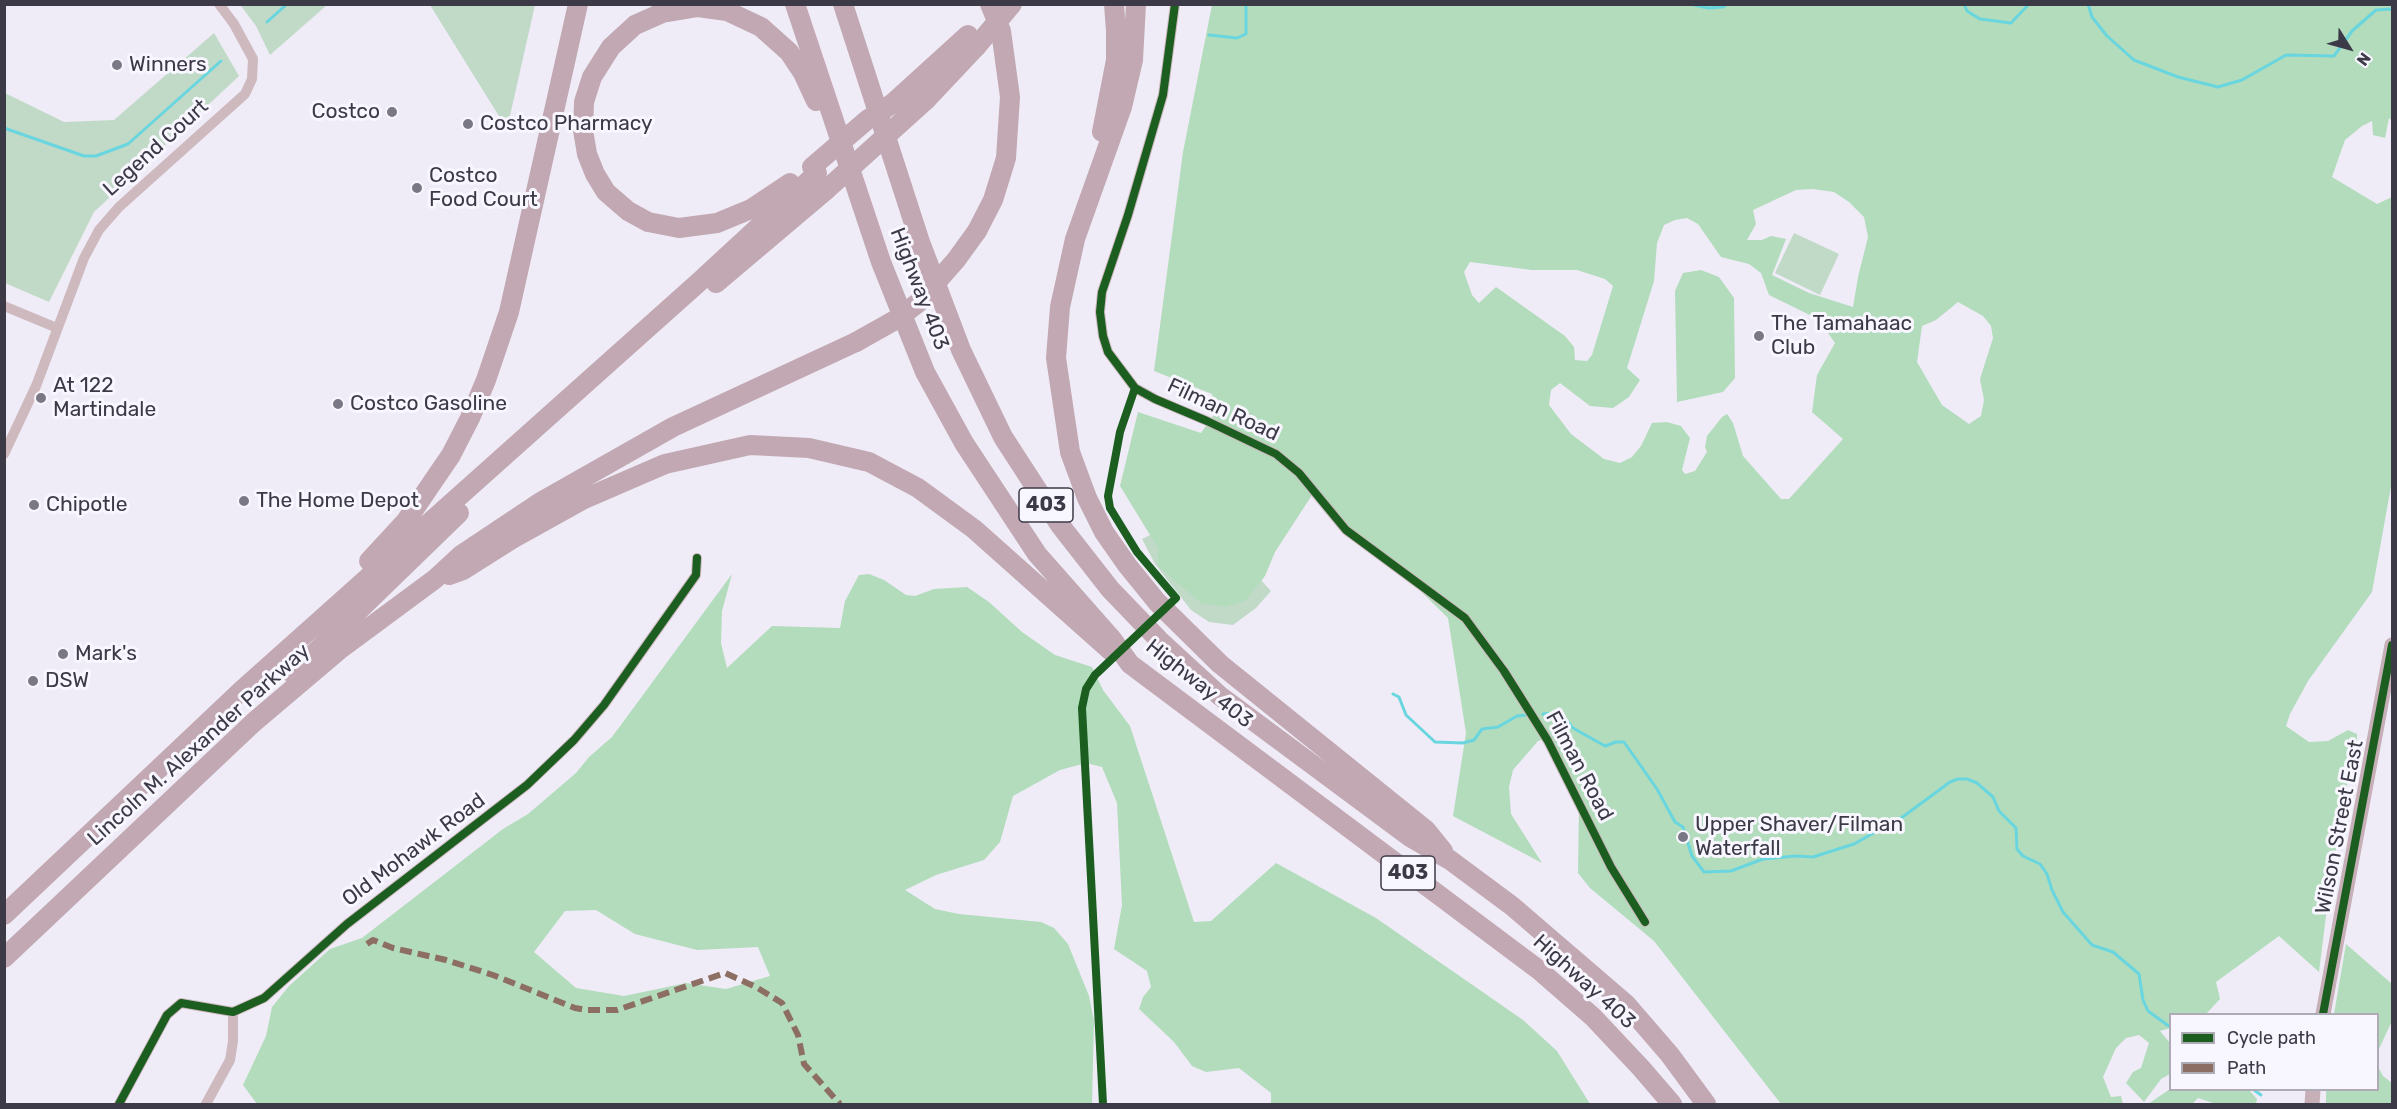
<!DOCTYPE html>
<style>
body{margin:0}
#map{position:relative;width:2397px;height:1109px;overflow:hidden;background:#efecf7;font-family:Rubik,sans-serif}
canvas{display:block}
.frame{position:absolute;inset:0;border:6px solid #3d3a48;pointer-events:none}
.legend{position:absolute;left:2169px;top:1013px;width:210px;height:78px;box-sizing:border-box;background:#f8f6fe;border:2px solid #adabb5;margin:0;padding:8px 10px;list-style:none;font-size:18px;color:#3d3a48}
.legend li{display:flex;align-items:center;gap:12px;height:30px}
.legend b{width:30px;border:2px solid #adabb5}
.north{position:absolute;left:2319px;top:18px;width:60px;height:60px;-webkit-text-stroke:4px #f8f6fe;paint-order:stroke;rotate:127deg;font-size:16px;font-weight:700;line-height:24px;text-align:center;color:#3d3a48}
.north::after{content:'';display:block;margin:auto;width:21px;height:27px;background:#3d3a48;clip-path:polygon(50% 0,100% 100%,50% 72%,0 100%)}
</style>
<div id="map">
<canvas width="2397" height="1109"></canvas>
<div class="frame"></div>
<ul class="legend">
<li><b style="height:8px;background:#1b5e20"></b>Cycle path</li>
<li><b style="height:8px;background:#8d6e63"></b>Path</li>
</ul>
<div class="north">N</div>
</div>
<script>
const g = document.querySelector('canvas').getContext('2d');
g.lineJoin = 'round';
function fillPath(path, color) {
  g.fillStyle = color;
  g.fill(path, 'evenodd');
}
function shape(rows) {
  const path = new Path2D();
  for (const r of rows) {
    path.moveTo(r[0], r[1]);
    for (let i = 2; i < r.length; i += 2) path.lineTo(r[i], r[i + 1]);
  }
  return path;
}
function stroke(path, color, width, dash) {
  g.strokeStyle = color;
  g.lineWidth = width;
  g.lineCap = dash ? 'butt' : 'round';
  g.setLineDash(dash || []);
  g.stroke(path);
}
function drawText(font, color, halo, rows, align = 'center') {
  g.font = font + ' Rubik,sans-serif';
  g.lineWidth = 6;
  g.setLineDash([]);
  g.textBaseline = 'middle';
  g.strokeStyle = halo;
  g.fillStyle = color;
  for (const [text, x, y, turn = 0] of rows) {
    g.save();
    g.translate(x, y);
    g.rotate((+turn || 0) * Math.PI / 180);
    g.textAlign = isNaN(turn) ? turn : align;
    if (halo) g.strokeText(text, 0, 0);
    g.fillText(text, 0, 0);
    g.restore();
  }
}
fillPath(shape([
 [243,4,327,4,327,5,270,55,256,26,241,6],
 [430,5,535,5,507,129,502,121],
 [214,33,239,76,94,212,49,302,5,283,5,93,64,122,114,120],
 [1794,233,1839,254,1820,295,1775,273],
 [1156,532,1248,566,1271,591,1256,608,1233,625,1209,622,1191,610,1155,564,1142,539]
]), '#c1dac8');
fillPath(shape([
 [1212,5,2392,5,2392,121,2389,118,2385,138,2373,135,2372,121,2362,126,2345,140,2332,177,2377,204,2392,197,2392,481,2372,592,2308,681,2290,714,2286,726,2309,742,2328,741,2348,730,2357,734,2357,751,2350,768,2330,884,2319,972,2279,936,2216,982,2220,999,2206,1014,2170,1014,2170,1028,2160,1031,2170,1043,2170,1074,2161,1079,2144,1102,2126,1083,2133,1072,2141,1068,2149,1043,2139,1035,2126,1038,2116,1048,2103,1077,2111,1097,2121,1096,2123,1104,1781,1104,1654,941,1590,888,1578,873,1579,804,1549,737,1538,741,1513,770,1509,787,1511,814,1542,863,1453,816,1466,733,1448,618,1391,562,1342,530,1314,492,1275,552,1265,576,1246,600,1225,607,1201,603,1158,566,1158,548,1120,486,1138,412,1201,433,1216,412,1212,394,1154,371,1183,152],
 [1813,189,1834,192,1849,202,1864,217,1868,237,1858,277,1853,307,1809,293,1772,275,1786,239,1771,236,1762,240,1747,240,1756,224,1753,210,1796,190],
 [1687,218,1698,224,1721,257,1749,264,1761,273,1769,295,1818,319,1835,343,1817,375,1812,412,1843,439,1789,499,1781,499,1743,456,1733,423,1727,414,1722,417,1707,436,1705,447,1707,452,1695,471,1685,474,1682,470,1690,438,1681,426,1667,422,1652,423,1641,446,1632,457,1620,463,1604,459,1571,434,1549,405,1551,390,1560,383,1590,406,1613,408,1629,397,1640,380,1627,368,1654,281,1657,243,1664,225,1675,220],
 [1470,262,1532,270,1577,270,1605,279,1613,286,1592,355,1587,361,1575,360,1574,347,1565,336,1496,287,1479,303,1472,295,1464,272],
 [1958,302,1983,316,1991,326,1993,338,1980,379,1984,400,1981,416,1969,424,1942,405,1917,362,1922,326,1936,320],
 [1701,270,1719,277,1734,298,1735,378,1723,392,1677,402,1675,291,1683,273],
 [732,574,722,611,721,643,727,668,772,626,840,628,845,601,859,575,869,574,884,580,906,595,915,596,934,589,967,587,989,602,1022,632,1055,655,1092,667,1103,690,1130,726,1194,922,1211,921,1276,863,1376,918,1523,1020,1557,1051,1590,1104,1271,1104,1271,1093,1239,1068,1206,1072,1192,1066,1174,1042,1139,1009,1143,997,1151,987,1147,971,1114,949,1122,905,1117,803,1102,767,1086,763,1060,770,1013,796,1000,842,984,860,936,875,905,890,935,909,959,914,1041,922,1054,928,1068,944,1089,996,1094,1021,1092,1104,257,1104,243,1085,266,1036,272,1007,289,986,330,949,362,938,503,829,528,814,576,773,589,757,612,737],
 [596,910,635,934,697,950,758,947,770,976,726,989,686,983,624,996,576,988,534,952,565,911],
 [2346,944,2392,984,2392,1021,2378,1051,2378,1014,2334,1014],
 [2378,1067,2383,1076,2392,1083,2392,1104,2326,1104,2326,1090,2378,1090],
 [2170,1089,2249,1090,2257,1099,2256,1104,2216,1104,2198,1098,2192,1104,2148,1104]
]), '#b2dcbc');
stroke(shape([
 [1690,4,1708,8,1723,7,1727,4],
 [1964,4,1967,11,1980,19,2011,23,2029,4],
 [2088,4,2092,17,2107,36,2134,60,2178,77,2218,87,2242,80,2286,55,2334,56,2352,31,2376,10,2392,9],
 [267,22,287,4],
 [1209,35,1237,38,1246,34,1246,4],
 [4,128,84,156,96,156,128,144,221,61],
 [1393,694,1399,697,1406,715,1435,742,1463,743,1474,740,1482,729,1498,727,1517,716,1526,715],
 [1543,714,1554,713,1564,718,1573,728,1605,746,1616,742,1624,742,1657,789,1675,822,1683,827,1692,856,1704,872,1731,871,1763,859,1796,856,1813,857,1854,844,1904,816,1950,782,1958,779,1967,779,1977,783,1993,797,1999,811,2016,828,2017,849,2023,856,2040,864,2047,874,2052,890,2063,912,2092,945,2113,952,2139,974,2143,1000,2148,1011,2170,1027],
 [2254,1090,2261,1095]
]), '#69d6df', 3);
stroke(shape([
 [1175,4,1163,95,1128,215,1102,292,1100,312,1103,336,1108,352,1135,388,1155,399,1207,421,1276,454,1299,473,1346,530,1465,618,1504,671,1548,741,1611,867,1645,922],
 [4,306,57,328],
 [4,454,36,386,84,258,99,230,119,207,245,94,252,79,253,59,234,24,219,4],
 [119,1104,167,1015,181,1003,233,1012,264,998,347,924,527,785,574,740,604,705,696,575,697,558],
 [206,1104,230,1060,233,1041,233,1012]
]), '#ceb9bf', 10);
stroke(shape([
 [2323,1014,2392,645],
 [2312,1104,2313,1090]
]), '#c6afb6', 15);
stroke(shape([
 [795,4,881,262,925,372,964,443,1037,554,1112,639,1130,664,1539,970,1593,1017,1641,1068,1672,1104],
 [843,4,920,242,961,350,1003,437,1060,525,1110,589,1159,640,1220,696,1410,837,1450,860,1512,906,1626,1004,1670,1055,1706,1104],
 [1136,4,1133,60,1122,107,1075,239,1060,307,1056,358,1070,452,1087,498,1104,532,1127,565,1157,602,1220,664,1426,830,1443,851],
 [927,99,976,47],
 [892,104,968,35],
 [1102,132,1116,60,1116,31,1114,4],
 [790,183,751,209,717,223,679,228,648,222,628,211,606,192,595,174,587,154,583,130,584,102,592,77,611,47,635,25,662,13,698,7,727,11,761,27,789,52,803,73,816,101],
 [977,231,993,200,1006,158,1010,97,1001,31,990,4],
 [716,283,826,190],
 [369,561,406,521,451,455,470,418,486,380,509,312,578,4],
 [449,575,463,570,512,539,584,499,665,464,750,445,809,448,869,462,918,488,974,529,1111,651],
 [293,674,459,513],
 [4,915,241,691,699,282,817,173],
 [4,958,254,722,339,650,435,579,461,555,539,503,673,427,856,342]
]), '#c2a8b2', 20);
stroke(shape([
 [976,47,1012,4],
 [812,167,867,120,892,104],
 [826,190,927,99],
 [856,342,897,319,919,302,956,260,977,231]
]), '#c2a8b2', 20);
stroke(shape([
 [367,944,373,940,393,948,446,960,493,975,575,1008,587,1010,617,1010,725,973,756,987,782,1003,798,1035,804,1064,840,1104]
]), '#8d6e63', 6, [12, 6]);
stroke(shape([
 [1175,4,1163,95,1128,215,1102,292,1100,312,1103,336,1108,352,1135,388,1155,399,1207,421,1276,454,1299,473,1346,530,1465,618,1504,671,1548,741,1611,867,1645,922],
 [2323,1014,2392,645],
 [119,1104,167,1015,181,1003,233,1012,264,998,347,924,527,785,574,740,604,705,696,575,697,558],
 [1103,1104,1082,708,1086,689,1095,675,1176,598,1137,552,1110,508,1108,496,1115,459,1120,432,1135,388]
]), '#1b5e20', 8);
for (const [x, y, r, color] of [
 [117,65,6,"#7b7885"],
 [392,112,6,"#7b7885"],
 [468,124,6,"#7b7885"],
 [417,188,6,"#7b7885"],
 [1759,336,6,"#7b7885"],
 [41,398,6,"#7b7885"],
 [338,404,6,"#7b7885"],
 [244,501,6,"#7b7885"],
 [34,505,6,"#7b7885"],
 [63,654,6,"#7b7885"],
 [33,681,6,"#7b7885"],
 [1683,837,6,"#7b7885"]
]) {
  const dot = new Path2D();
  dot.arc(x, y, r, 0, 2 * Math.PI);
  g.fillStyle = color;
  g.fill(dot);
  stroke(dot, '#f8f6fe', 2);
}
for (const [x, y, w] of [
 [1046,505,54],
 [1408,873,54]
]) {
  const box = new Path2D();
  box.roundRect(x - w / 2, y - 17, w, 34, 4.5);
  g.fillStyle = '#f8f6fe';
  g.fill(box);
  stroke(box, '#3d3a48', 1.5);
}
drawText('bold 20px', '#3d3a48', null, [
 ["403",1046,505],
 ["403",1408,873]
]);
drawText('21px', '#3d3a48', '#f8f6fe', [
 ["Winners",129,65],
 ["Costco",380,112,"right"],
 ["Costco Pharmacy",480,124],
 ["Costco",429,176],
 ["Food Court",429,200],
 ["The Tamahaac",1771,324],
 ["Club",1771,348],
 ["At 122",53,386],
 ["Martindale",53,410],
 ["Costco Gasoline",350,404],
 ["The Home Depot",256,501],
 ["Chipotle",46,505],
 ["Mark's",75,654],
 ["DSW",45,681],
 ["Upper Shaver/Filman",1695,825],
 ["Waterfall",1695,849]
], 'left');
drawText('21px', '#3d3a48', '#f8f6fe', [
 ["Legend Court",156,148,-42],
 ["Highway 403",919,289,69],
 ["Filman Road",1223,410,25],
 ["Highway 403",1199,684,38],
 ["Lincoln M. Alexander Parkway",199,745,-42],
 ["Filman Road",1579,766,62],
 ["Wilson Street East",2340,827,-79],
 ["Old Mohawk Road",414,850,-37],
 ["Highway 403",1584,982,42]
]);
</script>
